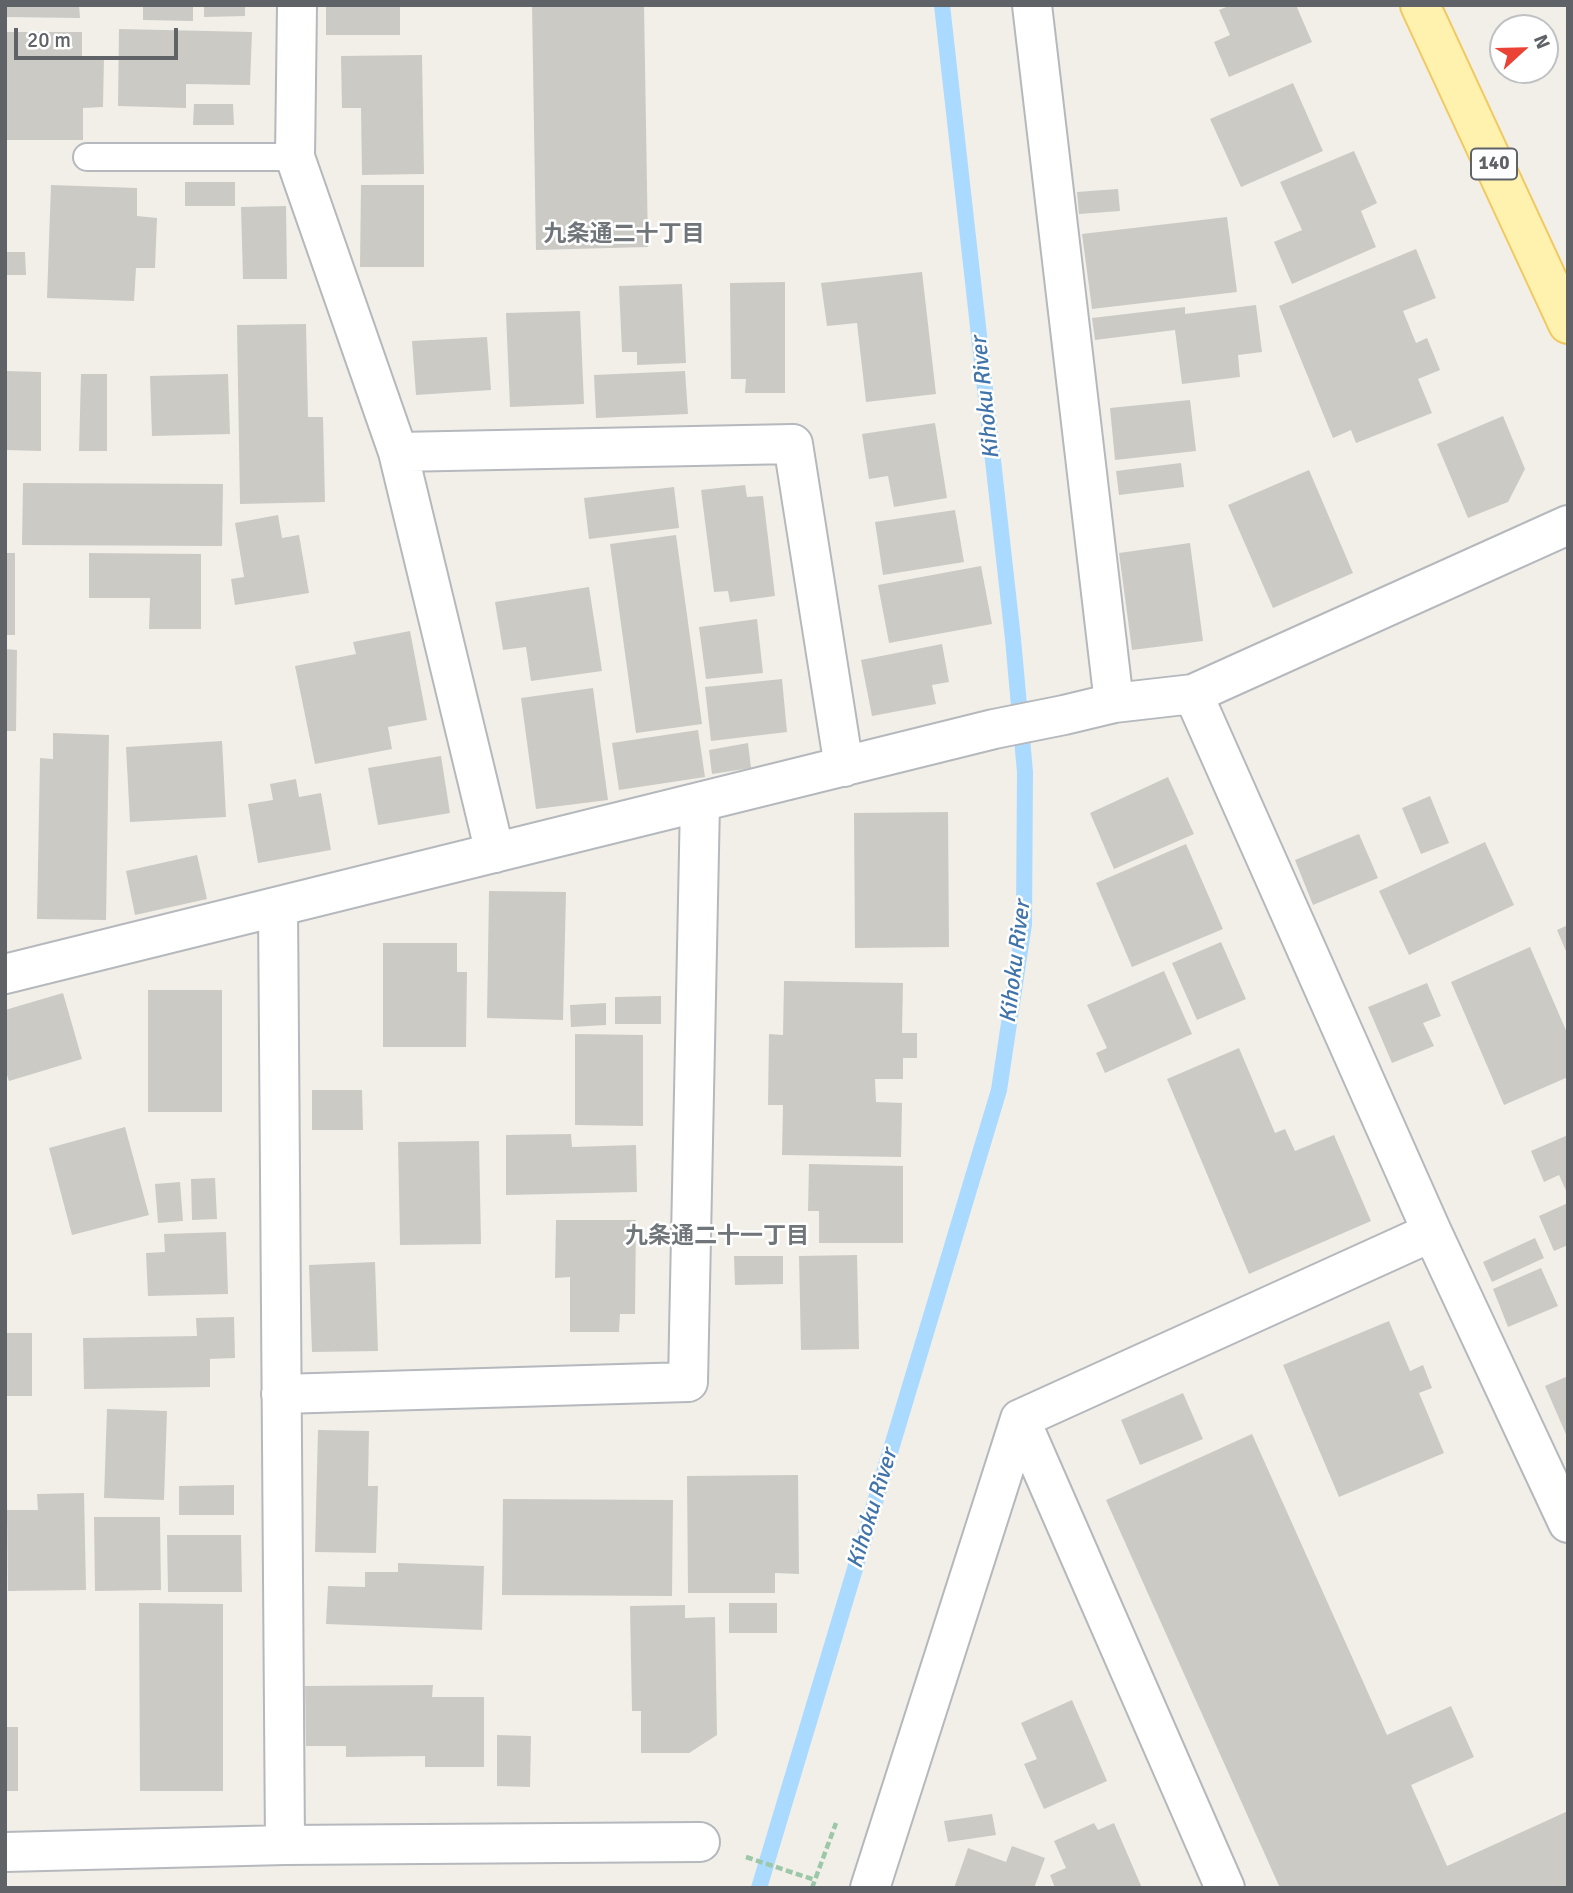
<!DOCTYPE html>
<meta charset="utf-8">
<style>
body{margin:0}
#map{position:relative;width:1573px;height:1893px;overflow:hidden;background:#f1efe8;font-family:Signika,sans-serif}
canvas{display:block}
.frame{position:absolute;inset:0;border:7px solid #5f6368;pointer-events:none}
.north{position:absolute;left:1489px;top:14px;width:70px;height:70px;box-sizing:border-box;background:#fff;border:2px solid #bfc1c3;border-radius:50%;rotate:68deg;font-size:19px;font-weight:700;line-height:28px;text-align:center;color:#5f6368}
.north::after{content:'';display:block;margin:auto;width:24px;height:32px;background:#ea4335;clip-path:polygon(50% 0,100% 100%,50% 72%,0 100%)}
.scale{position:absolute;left:14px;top:28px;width:164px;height:32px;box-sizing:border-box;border:4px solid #5f6368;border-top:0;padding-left:9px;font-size:21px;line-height:24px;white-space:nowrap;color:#5f6368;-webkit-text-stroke:5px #fff;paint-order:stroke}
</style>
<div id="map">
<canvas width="1573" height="1893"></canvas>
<div class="frame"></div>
<div class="north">N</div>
<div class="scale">20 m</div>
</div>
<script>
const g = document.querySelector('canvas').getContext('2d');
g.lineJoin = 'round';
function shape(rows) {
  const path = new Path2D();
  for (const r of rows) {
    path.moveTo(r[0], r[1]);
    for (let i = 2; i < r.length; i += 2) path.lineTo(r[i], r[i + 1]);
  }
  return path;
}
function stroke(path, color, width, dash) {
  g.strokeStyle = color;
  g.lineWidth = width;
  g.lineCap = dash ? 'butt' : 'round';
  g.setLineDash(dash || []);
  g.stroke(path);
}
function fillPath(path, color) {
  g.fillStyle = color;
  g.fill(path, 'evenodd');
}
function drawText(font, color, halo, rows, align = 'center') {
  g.font = font + ' Signika,"Noto Sans JP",sans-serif';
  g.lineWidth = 5;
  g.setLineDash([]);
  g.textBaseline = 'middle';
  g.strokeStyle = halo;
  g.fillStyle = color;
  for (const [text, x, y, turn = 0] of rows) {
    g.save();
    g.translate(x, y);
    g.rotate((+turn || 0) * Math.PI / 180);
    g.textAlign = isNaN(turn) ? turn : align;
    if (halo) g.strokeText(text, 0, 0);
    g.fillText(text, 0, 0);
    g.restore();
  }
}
stroke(shape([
 [759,1888,999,1090,1024,924,1025,772,1013,639,942,5]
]), '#aadaff', 16);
fillPath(shape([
 [5,5,79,5,80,18,5,17],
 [143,5,193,5,193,21,143,20],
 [204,5,245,5,245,16,204,17],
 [326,5,400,5,400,35,326,35],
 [532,5,644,5,648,247,536,250],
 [1231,5,1296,5,1312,42,1229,77,1214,42,1230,35,1219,10],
 [119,29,252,32,250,85,186,84,186,108,118,106],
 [5,32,82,32,82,56,104,56,103,107,83,108,83,140,5,140],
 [422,55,424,174,362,175,361,108,342,108,341,56],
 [1293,83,1323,151,1241,187,1210,119],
 [194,104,233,104,234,125,193,125],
 [1354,151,1377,203,1361,211,1376,247,1292,284,1274,242,1302,230,1280,182],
 [185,182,235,182,235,206,185,206],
 [51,185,137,188,137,216,157,218,155,268,136,268,134,301,47,298],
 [361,185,424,185,424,267,360,267],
 [1118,189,1120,211,1079,214,1077,192],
 [286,206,287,279,243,279,241,207],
 [1227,217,1237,292,1092,309,1082,234],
 [1416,249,1436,298,1403,311,1416,343,1427,338,1440,370,1418,379,1432,413,1356,443,1351,430,1333,438,1279,306],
 [5,252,25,252,26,275,5,275],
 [922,272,936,394,866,402,857,323,827,326,821,283],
 [785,282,785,393,745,393,746,379,731,379,730,283],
 [682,284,686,363,637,365,637,352,622,352,619,286],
 [1256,305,1262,352,1238,355,1240,377,1182,384,1175,330,1095,340,1092,318,1185,307,1185,314],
 [580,311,584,404,510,407,506,313],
 [306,324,308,417,323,417,325,502,240,504,237,325],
 [487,337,491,390,416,395,412,341],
 [5,371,41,372,41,451,5,450],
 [685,371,688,414,596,418,594,375],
 [81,374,107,374,107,451,79,451],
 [228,374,230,434,152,436,150,376],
 [1190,400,1196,451,1115,460,1110,408],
 [1503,416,1525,469,1508,502,1468,518,1437,444],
 [935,423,947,498,894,507,888,476,869,479,862,434],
 [1181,463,1184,487,1119,495,1116,471],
 [1309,470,1353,573,1273,608,1228,505],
 [23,483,223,484,222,546,22,545],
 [745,485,747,497,763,496,775,596,730,602,728,591,714,592,701,490],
 [674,487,679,528,589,539,584,498],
 [955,510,964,562,883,575,875,522],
 [278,515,282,538,299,535,309,593,235,605,231,579,244,577,235,523],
 [676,535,702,724,636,733,610,544],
 [1190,543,1203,641,1132,650,1119,553],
 [5,553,15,553,15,635,5,635],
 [89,553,201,554,201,629,149,629,150,598,89,598],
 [981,566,992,624,889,643,878,585],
 [589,587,602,671,531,681,526,647,503,650,495,602],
 [757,619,763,673,706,679,699,627],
 [410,631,427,720,388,727,392,749,315,764,295,666,356,654,353,642],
 [942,644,949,682,932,685,936,704,872,716,861,660],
 [5,649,17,650,16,731,5,731],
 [782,679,787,732,711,741,705,687],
 [593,688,608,800,536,809,521,698],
 [698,730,705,777,619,790,612,743],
 [53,733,109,735,106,920,37,919,40,758,53,759],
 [222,741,226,817,130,822,126,747],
 [748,743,751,768,712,774,709,750],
 [441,756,450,813,378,825,368,768],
 [1168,777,1194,834,1114,869,1090,813],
 [296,779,299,797,321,793,331,850,258,863,248,804,273,800,270,784],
 [1430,796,1449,843,1421,854,1402,808],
 [948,812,949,947,855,948,854,813],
 [1359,834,1378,878,1313,905,1295,860],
 [1485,842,1514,905,1409,955,1379,891],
 [1186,844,1223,929,1132,967,1096,883],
 [197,855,207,899,135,915,126,871],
 [489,891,566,892,563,1020,487,1018],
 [1568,925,1568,956,1557,930],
 [1221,942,1246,999,1197,1020,1172,963],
 [383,943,457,943,457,972,467,972,466,1047,383,1047],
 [1530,947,1568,1035,1568,1077,1504,1105,1451,982],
 [1164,971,1192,1034,1105,1073,1096,1053,1107,1048,1087,1005],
 [784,981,903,983,902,1033,917,1033,917,1058,903,1058,903,1079,875,1079,876,1102,902,1103,901,1157,782,1155,783,1105,768,1105,769,1034,783,1035],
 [1427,983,1441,1016,1423,1023,1434,1046,1392,1063,1368,1007],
 [148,990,222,990,222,1112,148,1112],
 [63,993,82,1059,9,1081,5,1069,5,1010],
 [661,996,661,1024,615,1024,615,997],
 [606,1003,606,1025,571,1027,570,1005],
 [575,1034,643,1035,643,1126,575,1125],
 [1239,1048,1275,1133,1285,1129,1295,1151,1334,1135,1371,1221,1249,1274,1167,1079],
 [312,1090,362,1090,363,1130,312,1130],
 [125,1127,149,1215,72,1235,49,1148],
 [571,1134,572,1147,636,1145,637,1192,506,1195,506,1135],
 [1568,1135,1568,1195,1559,1175,1544,1182,1531,1151],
 [479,1141,481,1244,400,1245,398,1142],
 [809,1164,903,1166,903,1243,819,1243,819,1211,808,1211],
 [215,1178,217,1219,192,1220,191,1179],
 [180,1182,183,1221,158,1223,155,1184],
 [1568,1203,1568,1245,1554,1251,1539,1216],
 [556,1220,636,1220,635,1314,620,1314,619,1332,570,1332,570,1277,555,1278],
 [226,1232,228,1294,148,1296,146,1253,165,1252,164,1234],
 [1535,1238,1544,1258,1492,1282,1483,1262],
 [857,1255,859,1349,801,1350,799,1256],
 [734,1256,783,1256,783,1284,735,1285],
 [375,1262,378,1351,312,1352,309,1265],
 [1541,1268,1558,1306,1508,1327,1493,1289],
 [234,1317,235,1358,210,1359,210,1387,84,1389,83,1338,197,1336,196,1318],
 [1389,1321,1410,1371,1423,1365,1432,1388,1419,1393,1444,1453,1339,1497,1283,1365],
 [5,1333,32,1333,32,1396,5,1396],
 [1568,1376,1568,1439,1545,1386],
 [1183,1393,1203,1439,1140,1465,1121,1420],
 [107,1409,167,1411,164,1500,104,1498],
 [318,1430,369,1431,368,1486,378,1486,376,1553,315,1552],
 [1252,1434,1387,1735,1451,1706,1474,1757,1411,1785,1447,1866,1568,1811,1568,1888,1280,1888,1106,1500],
 [798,1475,799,1574,775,1573,775,1593,688,1593,687,1476],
 [234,1485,234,1515,179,1515,179,1486],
 [84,1493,86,1590,8,1591,7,1510,38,1510,37,1494],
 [503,1499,673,1500,672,1596,502,1595],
 [94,1517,160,1517,161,1590,95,1591],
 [167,1535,241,1535,242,1592,168,1592],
 [398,1563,484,1566,482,1630,326,1624,328,1586,365,1587,365,1572,398,1572],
 [139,1603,223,1604,223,1791,140,1791],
 [729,1603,777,1603,777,1633,729,1633],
 [685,1605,685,1618,715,1617,717,1735,689,1753,641,1753,641,1711,632,1711,630,1606],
 [433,1685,432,1697,484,1697,484,1767,425,1767,425,1756,346,1757,346,1746,306,1746,305,1686],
 [1072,1700,1107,1781,1044,1809,1024,1764,1037,1759,1021,1723],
 [5,1727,18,1727,18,1791,5,1791],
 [497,1735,531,1736,530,1787,497,1786],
 [992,1814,996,1835,948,1842,944,1821],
 [1094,1823,1098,1830,1114,1823,1142,1888,1055,1888,1050,1875,1066,1868,1054,1841],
 [1012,1846,1045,1858,1034,1888,954,1888,968,1848,1006,1862]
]), '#cccac5');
const lane = shape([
 [87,157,295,157]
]);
const street = shape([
 [297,5,295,157,398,452,495,853],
 [1032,5,1114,703],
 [398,452,793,444,844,767],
 [1193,694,1432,1232,1568,1523],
 [278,907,285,1845],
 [5,974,994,729,1064,715,1114,703,1193,694,1568,525],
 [281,1394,688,1382,700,803],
 [1020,1419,1225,1888],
 [5,1852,285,1845,700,1842],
 [870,1888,1020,1419,1432,1232]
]);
const primary = shape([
 [1420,5,1568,324]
]);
stroke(lane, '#b5b8bc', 30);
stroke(street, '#b5b8bc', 42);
stroke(primary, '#f2c960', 42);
stroke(shape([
 [746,1857,815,1880],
 [812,1888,836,1823]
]), '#9cc7a9', 4.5, [7, 3.5]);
stroke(lane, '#fff', 26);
stroke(street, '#fff', 38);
stroke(primary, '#fff2af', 38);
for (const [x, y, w] of [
 [1494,164,46]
]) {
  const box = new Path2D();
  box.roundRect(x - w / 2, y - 15.5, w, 31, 5);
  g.fillStyle = '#fff';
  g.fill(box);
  stroke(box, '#5f6368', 2);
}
drawText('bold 19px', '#5f6368', null, [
 ["140",1494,164]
]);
drawText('bold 23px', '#70757a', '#fff', [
 ["九条通二十丁目",624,235],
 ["九条通二十一丁目",717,1237]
]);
drawText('italic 23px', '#4174aa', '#fff', [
 ["Kihoku River",986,398,-96],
 ["Kihoku River",1016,962,-83],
 ["Kihoku River",873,1509,-73]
]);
</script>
